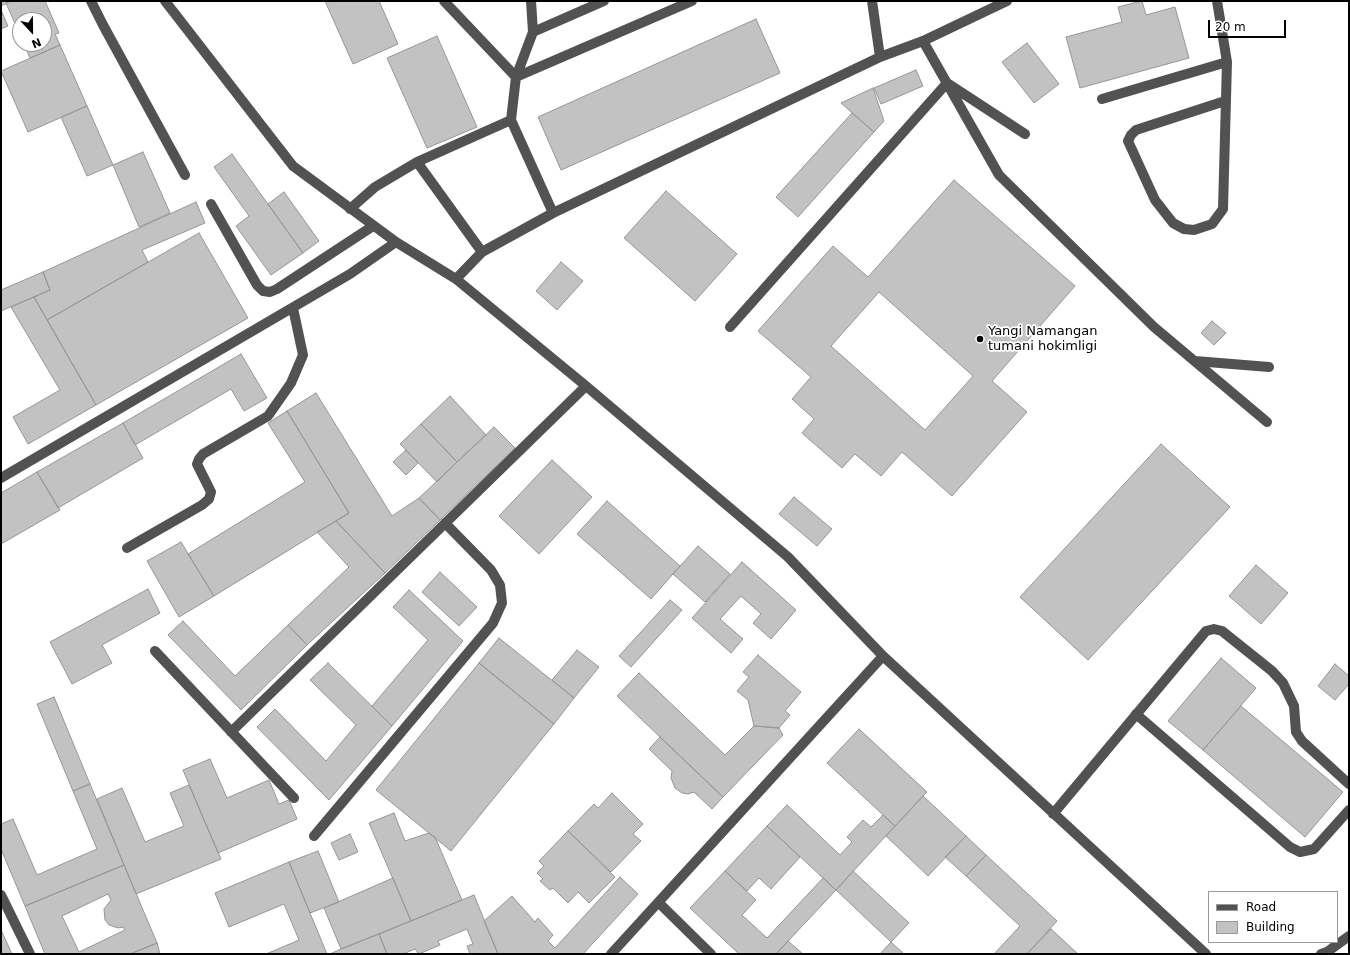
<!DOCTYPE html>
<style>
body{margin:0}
#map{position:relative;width:1350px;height:955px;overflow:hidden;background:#fff;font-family:"DejaVu Sans",sans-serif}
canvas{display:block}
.frame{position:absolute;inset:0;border:2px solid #000;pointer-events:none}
.legend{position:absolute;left:1208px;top:891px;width:130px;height:52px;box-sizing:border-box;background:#fff;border:1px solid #999;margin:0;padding:5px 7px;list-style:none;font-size:12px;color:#000}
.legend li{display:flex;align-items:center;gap:8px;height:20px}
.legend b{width:20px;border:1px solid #999}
.north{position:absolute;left:12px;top:12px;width:40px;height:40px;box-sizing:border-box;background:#fff;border:1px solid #999;border-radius:50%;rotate:158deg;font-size:11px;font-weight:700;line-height:16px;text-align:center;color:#000}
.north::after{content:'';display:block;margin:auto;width:14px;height:18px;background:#000;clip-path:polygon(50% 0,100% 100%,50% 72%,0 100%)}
.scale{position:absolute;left:1208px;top:20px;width:78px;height:18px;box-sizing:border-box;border:2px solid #000;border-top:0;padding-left:5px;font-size:12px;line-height:14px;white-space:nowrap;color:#000;-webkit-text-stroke:3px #fff;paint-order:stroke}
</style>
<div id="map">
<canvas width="1350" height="955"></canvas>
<div class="frame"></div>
<ul class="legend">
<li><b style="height:5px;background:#525252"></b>Road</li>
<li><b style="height:11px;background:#c2c2c2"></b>Building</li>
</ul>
<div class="north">N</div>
<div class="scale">20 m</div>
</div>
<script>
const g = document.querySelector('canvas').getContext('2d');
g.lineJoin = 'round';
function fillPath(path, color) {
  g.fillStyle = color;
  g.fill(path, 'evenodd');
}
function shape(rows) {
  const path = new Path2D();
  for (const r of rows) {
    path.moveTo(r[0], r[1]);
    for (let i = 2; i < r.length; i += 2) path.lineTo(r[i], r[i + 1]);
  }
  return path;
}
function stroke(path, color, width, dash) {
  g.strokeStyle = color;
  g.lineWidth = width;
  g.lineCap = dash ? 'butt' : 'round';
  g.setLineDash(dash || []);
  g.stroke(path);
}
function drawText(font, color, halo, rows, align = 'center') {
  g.font = font + ' "DejaVu Sans",sans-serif';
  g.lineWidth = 3.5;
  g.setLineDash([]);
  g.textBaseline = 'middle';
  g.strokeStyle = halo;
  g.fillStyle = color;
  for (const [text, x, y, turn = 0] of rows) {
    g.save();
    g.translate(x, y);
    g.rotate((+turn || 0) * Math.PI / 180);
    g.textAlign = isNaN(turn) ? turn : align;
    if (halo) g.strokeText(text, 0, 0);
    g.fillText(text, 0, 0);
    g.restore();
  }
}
const building = shape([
 [1,1,11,1,1,6,1,1],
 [12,1,45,1,59,33,55,34,60,45,30,58,24,44,44,44,44,20,20,20,20,35,6,3,12,1],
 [325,1,379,1,398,44,353,64,325,1],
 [1142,1,1146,15,1175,7,1189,58,1080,88,1066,37,1122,22,1118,7,1142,1],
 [1,10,8,26,1,29,1,10],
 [756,19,780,73,561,170,538,117,756,19],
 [437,36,477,127,427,148,387,58,437,36],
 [1027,43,1059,84,1034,103,1002,62,1027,43],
 [60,45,87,106,28,132,1,71,60,45],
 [916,70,923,86,881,104,874,88,916,70],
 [873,88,884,121,874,132,841,103,873,88],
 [87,106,113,165,87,176,61,117,87,106],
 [852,113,874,132,798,217,776,197,852,113],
 [143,152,170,213,139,227,113,165,143,152],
 [232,154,303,253,271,275,236,226,249,216,214,167,232,154],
 [954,180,1075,286,992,381,1027,412,952,496,902,452,881,476,855,454,842,468,802,433,814,419,792,399,811,377,758,331,833,246,868,277,954,180],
 [879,292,973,376,925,430,831,346,879,292],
 [666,191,737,254,695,301,624,238,666,191],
 [284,192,319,241,303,253,268,204,284,192],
 [196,202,205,223,142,250,148,262,47,320,34,297,50,290,43,272,196,202],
 [199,233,248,318,96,405,47,320,199,233],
 [561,262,583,281,557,310,536,291,561,262],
 [43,272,50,290,1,311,1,290,43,272],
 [34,297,96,405,28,444,13,417,60,390,11,307,34,297],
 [1212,321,1226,333,1214,345,1201,333,1212,321],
 [241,354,267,398,244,411,231,389,135,445,123,423,241,354],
 [316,393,392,516,419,498,440,520,385,573,336,521,349,513,287,411,316,393],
 [450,396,486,435,457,462,421,424,450,396],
 [287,411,349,513,214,596,188,554,305,482,268,423,287,411],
 [123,423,143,458,58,508,37,472,123,423],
 [421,424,457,462,437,482,400,444,421,424],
 [494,427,515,448,440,520,419,498,494,427],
 [1161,444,1230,507,1088,660,1020,597,1161,444],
 [406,450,418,463,406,475,393,462,406,450],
 [552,460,592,497,539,554,499,516,552,460],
 [37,472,60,510,1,544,1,493,37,472],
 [794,497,832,529,817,546,779,514,794,497],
 [607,501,680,566,651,599,577,534,607,501],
 [336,521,385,573,307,645,288,625,349,567,317,532,336,521],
 [181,542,214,596,179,617,147,561,181,542],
 [698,546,730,574,705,602,673,574,698,546],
 [742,562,796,610,771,639,753,623,761,614,741,596,720,619,743,639,731,653,692,618,742,562],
 [1256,565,1288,593,1261,624,1229,596,1256,565],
 [440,572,477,607,459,626,422,592,440,572],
 [148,589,160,613,102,645,112,663,72,684,50,642,148,589],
 [409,590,463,641,392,726,372,706,428,640,393,607,409,590],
 [670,600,682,610,631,667,619,656,670,600],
 [183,621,235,676,288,625,307,645,241,710,168,635,183,621],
 [499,638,574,698,554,724,479,663,499,638],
 [577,650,599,667,574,698,552,680,577,650],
 [758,655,801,692,785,711,790,715,779,728,754,726,748,700,737,691,749,677,743,672,758,655],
 [1221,658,1256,688,1203,750,1168,721,1221,658],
 [328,663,392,726,329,800,257,727,275,709,326,761,356,725,310,680,328,663],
 [479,663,554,724,451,851,376,790,479,663],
 [1335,664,1349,676,1349,684,1335,700,1318,686,1335,664],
 [639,673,725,755,754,726,779,728,783,735,723,797,617,696,639,673],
 [54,697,90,784,73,791,37,704,54,697],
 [1241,706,1343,792,1305,837,1203,750,1241,706],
 [859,729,927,792,895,826,827,763,859,729],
 [660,737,723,797,712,809,694,792,688,794,682,793,675,788,671,778,672,771,649,749,660,737],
 [210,759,227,798,269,780,279,804,289,800,297,819,218,853,183,770,210,759],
 [90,784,124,865,25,906,1,849,1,824,13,819,37,875,97,849,73,791,90,784],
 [189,785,221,859,136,894,97,799,122,788,145,842,184,826,170,793,189,785],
 [612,793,643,824,633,834,641,841,611,872,568,831,594,804,598,808,612,793],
 [923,796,966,836,928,876,886,836,923,796],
 [787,805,840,855,852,842,847,837,863,820,871,827,883,815,895,826,836,890,767,826,787,805],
 [394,813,405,841,429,833,435,837,462,900,411,921,369,823,394,813],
 [767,826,800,857,771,889,759,878,747,891,725,871,767,826],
 [568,831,615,877,589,903,578,892,568,903,553,888,550,890,540,881,543,879,537,873,544,866,539,861,568,831],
 [350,834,358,852,339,860,331,843,350,834],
 [966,836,986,855,966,876,945,857,966,836],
 [318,851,339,902,310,913,289,862,318,851],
 [986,855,1057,921,1027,954,994,954,1020,926,966,876,986,855],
 [289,862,310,913,327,954,266,954,299,940,284,904,229,927,215,893,289,862],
 [124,865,157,943,130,954,45,954,25,906,124,865],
 [108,894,111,900,104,909,105,920,109,925,118,928,123,927,125,930,79,952,62,916,108,894],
 [725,871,756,900,742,915,767,938,823,878,836,890,776,954,739,954,690,908,725,871],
 [853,871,909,923,891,942,836,890,853,871],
 [620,877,638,894,583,954,498,954,484,921,512,896,535,922,538,918,553,935,548,941,555,948,620,877],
 [393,878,411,921,341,949,324,908,393,878],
 [474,895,498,954,470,954,467,946,473,944,467,929,438,941,440,945,419,954,415,949,403,954,387,954,379,934,474,895],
 [1051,929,1078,954,1027,954,1051,929],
 [1,930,12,954,1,954,1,930],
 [379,934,387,954,330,954,341,949,379,934],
 [788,941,803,954,776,954,788,941],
 [891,942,904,954,880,954,891,942],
 [157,943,160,954,130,954,157,943]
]);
fillPath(building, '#c2c2c2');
stroke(building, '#969696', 1);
stroke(shape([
 [91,1,103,25,185,175],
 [165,1,293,166,396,242,456,279,586,386,788,557,883,656,1206,954],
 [444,1,516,77,692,1],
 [531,1,533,32],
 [872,1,880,57],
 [1217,1,1227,62,1223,209,1212,224,1194,230,1184,229,1173,223,1155,200,1128,141,1131,135,1136,130,1225,101],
 [923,41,999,175,1154,327,1267,422],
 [1102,99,1227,62],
 [417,162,482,252],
 [211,204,257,285,263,291,270,292,277,289,373,226],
 [350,209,375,187,417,162,511,120],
 [553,213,880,57,923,41,1007,1],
 [456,279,482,252,553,213,511,120,516,77,533,32,604,1],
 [730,327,947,83,1025,134],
 [1195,361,1269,367],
 [1,478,350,274,396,242],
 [127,548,202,505,209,499,211,492,197,464,199,459,203,454,268,416,291,383,303,355,293,308],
 [155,651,294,798],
 [1136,714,1290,847,1300,852,1314,849,1349,810],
 [231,732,586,386],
 [1053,814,1206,631,1214,629,1222,631,1272,671,1283,683,1294,706,1296,732,1302,741,1349,784],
 [314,836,493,623,502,603,500,585,491,570,445,523],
 [1,895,30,954],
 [659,903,711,954],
 [611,954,883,656],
 [1321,954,1327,952,1349,936]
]), '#525252', 10);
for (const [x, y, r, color] of [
 [980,339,4,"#000"]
]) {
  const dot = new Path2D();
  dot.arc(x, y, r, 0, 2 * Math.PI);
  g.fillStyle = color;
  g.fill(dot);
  stroke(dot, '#fff', 1.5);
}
drawText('13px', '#000', '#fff', [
 ["Yangi Namangan",988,332],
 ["tumani hokimligi",988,347]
], 'left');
</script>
